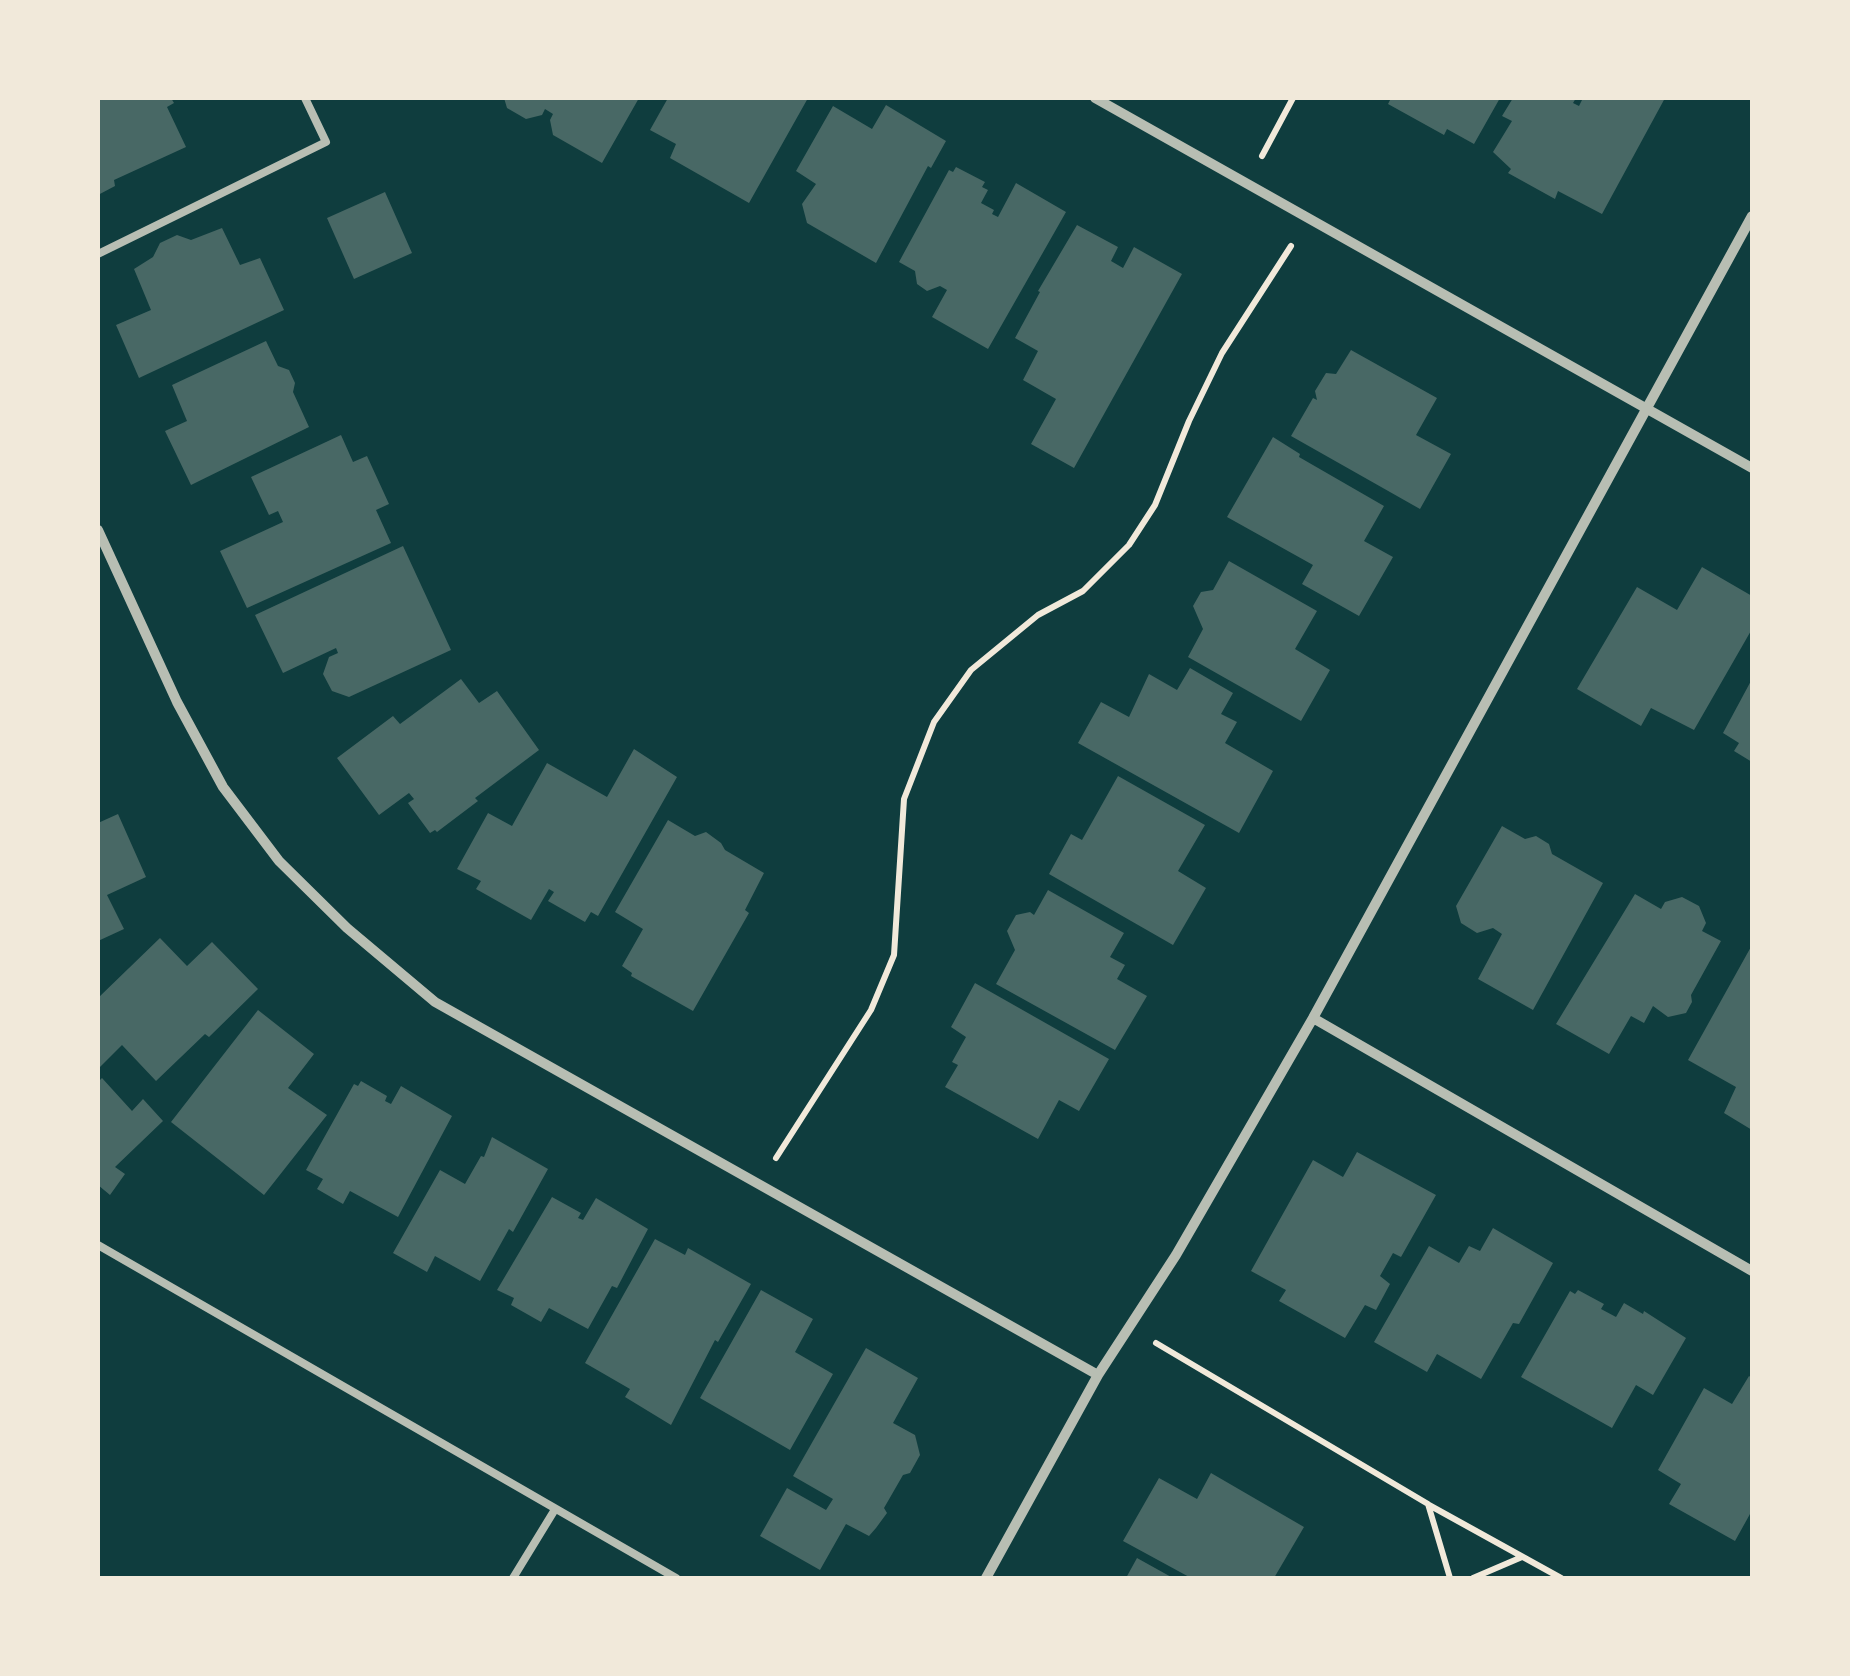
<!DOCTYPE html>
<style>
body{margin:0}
#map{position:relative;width:1850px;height:1676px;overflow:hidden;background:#0f3d3e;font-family:"Noto Serif",serif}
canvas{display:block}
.frame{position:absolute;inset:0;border:100px solid #f1e9da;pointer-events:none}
</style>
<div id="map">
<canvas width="1850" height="1676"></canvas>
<div class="frame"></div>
</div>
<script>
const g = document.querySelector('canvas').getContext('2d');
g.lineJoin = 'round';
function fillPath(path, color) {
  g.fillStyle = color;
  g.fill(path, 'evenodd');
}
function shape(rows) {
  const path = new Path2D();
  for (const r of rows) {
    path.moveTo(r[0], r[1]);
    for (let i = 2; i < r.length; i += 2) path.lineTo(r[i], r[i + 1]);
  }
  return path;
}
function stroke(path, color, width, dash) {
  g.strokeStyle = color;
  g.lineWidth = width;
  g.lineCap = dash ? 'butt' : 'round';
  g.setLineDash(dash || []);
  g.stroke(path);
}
fillPath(shape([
 [98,98,171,98,174,103,167,107,186,147,114,180,115,186,98,195],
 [504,98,639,98,602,163,553,135,550,120,553,114,545,109,542,115,526,119,507,108],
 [668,98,808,98,749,203,670,158,676,144,650,130],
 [1391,98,1500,98,1474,144,1447,129,1444,135,1388,104],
 [1513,98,1576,98,1573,103,1579,106,1583,98,1665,98,1602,214,1558,191,1555,199,1508,173,1511,169,1493,152,1512,121,1502,116],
 [886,105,946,141,931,168,928,166,876,263,807,223,802,204,816,184,796,171,833,106,872,129],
 [956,167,985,182,982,187,988,190,981,203,994,210,992,214,998,217,1016,183,1066,212,988,349,932,317,947,290,940,286,927,291,917,284,915,271,899,262,949,170,953,172],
 [385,192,412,253,354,279,327,218],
 [1077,225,1118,247,1111,261,1123,268,1134,247,1182,274,1074,468,1031,444,1056,399,1023,380,1038,351,1015,338,1040,292,1038,291],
 [222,228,240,265,260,258,284,310,139,378,116,325,151,310,134,269,153,257,160,243,177,235,191,240],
 [266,341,278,366,289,370,295,383,293,392,309,427,191,485,165,431,187,421,172,385],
 [1351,350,1437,398,1416,435,1451,454,1420,509,1291,436,1313,398,1317,400,1315,391,1326,373,1336,374],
 [341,435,353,462,367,456,389,504,376,510,391,543,247,608,220,551,283,522,278,511,269,515,251,477],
 [1273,437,1300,454,1299,457,1384,506,1364,541,1393,557,1359,616,1302,584,1313,565,1227,517],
 [403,546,451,650,349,697,332,691,323,674,329,657,338,653,336,648,283,673,255,615],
 [1229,561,1317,611,1295,649,1330,670,1301,721,1188,657,1203,629,1193,606,1201,592,1213,590],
 [1702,567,1752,596,1752,629,1694,730,1651,708,1641,726,1577,689,1637,587,1677,610],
 [1190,668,1233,693,1221,714,1237,722,1225,743,1273,771,1239,833,1078,743,1101,702,1129,717,1149,674,1177,690],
 [461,679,479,703,497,691,539,750,475,798,478,801,437,832,435,830,430,833,408,803,414,799,409,793,379,815,337,758,393,716,400,724],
 [1752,679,1752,762,1734,751,1739,743,1723,733],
 [634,749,677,777,598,916,591,912,585,922,548,901,554,892,549,889,531,920,476,889,481,881,457,869,488,813,512,826,547,763,607,797],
 [1118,776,1205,825,1178,871,1206,888,1173,945,1049,874,1071,834,1082,840],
 [118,814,146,877,107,895,124,929,98,941,98,823],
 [668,820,695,836,706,832,721,843,725,850,764,873,745,910,749,913,693,1011,631,976,632,973,622,966,643,929,615,912],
 [1502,826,1525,839,1536,836,1549,844,1552,854,1603,883,1533,1010,1478,979,1502,934,1493,928,1477,933,1461,923,1456,906],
 [1048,890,1124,933,1110,957,1125,965,1117,979,1147,996,1115,1050,996,984,1015,950,1007,931,1016,915,1030,912,1034,915],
 [1635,894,1661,909,1665,902,1682,897,1699,906,1706,923,1702,931,1721,941,1691,995,1692,1002,1686,1013,1668,1017,1653,1006,1644,1023,1631,1016,1609,1054,1556,1024],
 [160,938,187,966,212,942,258,989,209,1037,205,1034,156,1081,122,1045,100,1067,98,1064,98,998],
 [1752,945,1752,1130,1724,1113,1736,1087,1688,1060],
 [975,983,1109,1059,1079,1111,1059,1100,1038,1139,945,1087,958,1065,952,1062,966,1037,951,1027],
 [258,1010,314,1054,288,1088,327,1115,264,1195,171,1122],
 [102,1078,132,1111,143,1099,163,1121,115,1167,125,1174,110,1195,98,1185,98,1082],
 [361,1081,387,1096,385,1101,391,1104,401,1086,452,1116,398,1217,350,1191,343,1204,317,1189,323,1179,306,1170,354,1084,358,1086],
 [492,1137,548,1169,513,1232,509,1229,480,1281,435,1256,427,1272,393,1253,440,1170,465,1184,481,1156,484,1157],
 [1357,1152,1436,1195,1401,1257,1393,1253,1380,1276,1390,1284,1376,1310,1365,1305,1345,1338,1279,1301,1286,1290,1251,1271,1313,1160,1343,1177],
 [552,1197,581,1213,578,1218,583,1220,596,1198,648,1229,617,1288,612,1286,588,1329,549,1308,541,1322,511,1305,514,1298,497,1290],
 [1493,1228,1553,1263,1519,1324,1513,1323,1481,1379,1437,1354,1427,1372,1374,1342,1429,1246,1459,1263,1469,1246,1480,1251],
 [655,1239,685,1255,688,1248,751,1284,718,1342,715,1340,671,1425,625,1397,630,1389,585,1363],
 [761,1290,813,1319,795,1352,833,1374,790,1450,700,1398],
 [1578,1290,1604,1304,1601,1309,1616,1317,1624,1303,1643,1314,1644,1311,1686,1338,1653,1395,1636,1385,1612,1428,1521,1377,1570,1291,1575,1294],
 [866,1348,918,1378,893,1423,915,1435,920,1455,910,1473,903,1475,884,1508,887,1513,876,1528,869,1536,846,1524,820,1570,760,1536,787,1488,826,1510,833,1499,793,1476],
 [1749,1376,1752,1378,1752,1516,1750,1514,1735,1541,1669,1504,1681,1484,1658,1470,1704,1388,1732,1404],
 [1211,1473,1304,1527,1274,1578,1191,1578,1123,1541,1159,1478,1197,1499],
 [1137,1558,1173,1578,1126,1578]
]), '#486865');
stroke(shape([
 [1262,156,1293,98],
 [776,1158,871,1010,894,955,904,799,934,722,971,670,1038,615,1083,591,1129,545,1155,505,1189,421,1222,353,1291,246],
 [1156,1343,1428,1504,1450,1578],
 [1429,1505,1561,1578],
 [1473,1578,1522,1557]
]), '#f1e9da', 6);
stroke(shape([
 [98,254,326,142,305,98],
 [98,1245,676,1578],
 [513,1578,554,1511]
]), '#b8beb3', 8);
stroke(shape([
 [1095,98,1752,468],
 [98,530,177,702,223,787,279,861,347,928,435,1002,1098,1375],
 [1313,1018,1752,1271],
 [986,1578,1098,1375,1176,1255,1313,1018,1752,216]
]), '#b8beb3', 10);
</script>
